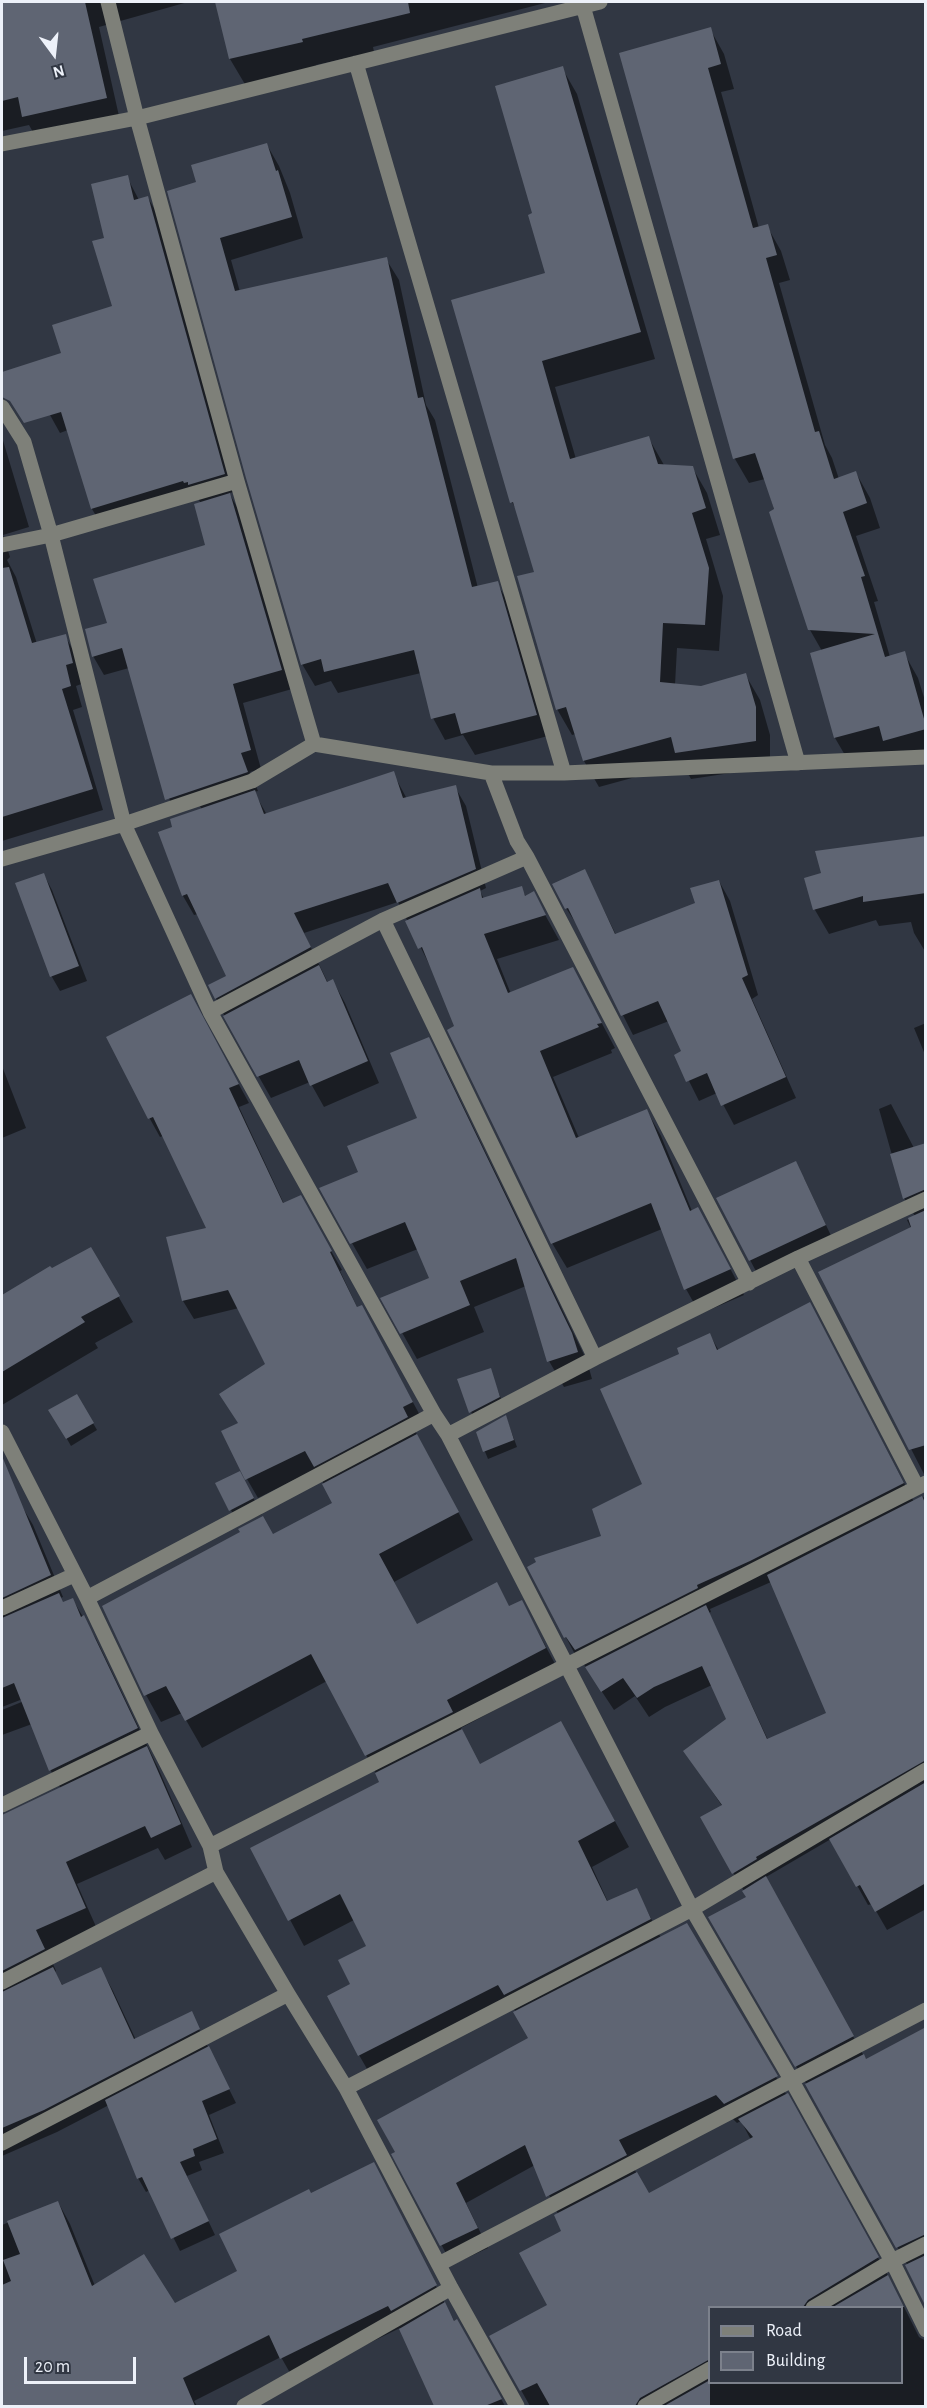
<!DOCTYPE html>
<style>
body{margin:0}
#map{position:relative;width:927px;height:2408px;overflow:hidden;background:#313743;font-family:"Alegreya Sans",sans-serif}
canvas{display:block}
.frame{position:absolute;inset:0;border:3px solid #edf1f9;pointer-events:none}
.legend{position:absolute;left:708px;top:2306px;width:195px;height:78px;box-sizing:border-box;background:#313743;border:2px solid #7c818c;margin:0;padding:8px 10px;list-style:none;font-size:18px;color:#edf1f9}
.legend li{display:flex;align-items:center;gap:12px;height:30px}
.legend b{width:30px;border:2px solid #7c818c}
.north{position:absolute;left:24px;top:24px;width:60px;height:60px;-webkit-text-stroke:4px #313743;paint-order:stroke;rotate:165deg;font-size:16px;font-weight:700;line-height:24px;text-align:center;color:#edf1f9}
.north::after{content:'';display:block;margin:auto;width:21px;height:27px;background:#edf1f9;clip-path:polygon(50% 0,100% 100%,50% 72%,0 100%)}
.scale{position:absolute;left:24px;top:2357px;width:112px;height:27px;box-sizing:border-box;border:3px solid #edf1f9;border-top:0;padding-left:8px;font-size:18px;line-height:21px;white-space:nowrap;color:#edf1f9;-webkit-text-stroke:4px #313743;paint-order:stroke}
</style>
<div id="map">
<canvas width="927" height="2408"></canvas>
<div class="frame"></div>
<ul class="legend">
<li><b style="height:8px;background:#7e8079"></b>Road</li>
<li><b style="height:16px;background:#5f6573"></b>Building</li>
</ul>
<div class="north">N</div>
<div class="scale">20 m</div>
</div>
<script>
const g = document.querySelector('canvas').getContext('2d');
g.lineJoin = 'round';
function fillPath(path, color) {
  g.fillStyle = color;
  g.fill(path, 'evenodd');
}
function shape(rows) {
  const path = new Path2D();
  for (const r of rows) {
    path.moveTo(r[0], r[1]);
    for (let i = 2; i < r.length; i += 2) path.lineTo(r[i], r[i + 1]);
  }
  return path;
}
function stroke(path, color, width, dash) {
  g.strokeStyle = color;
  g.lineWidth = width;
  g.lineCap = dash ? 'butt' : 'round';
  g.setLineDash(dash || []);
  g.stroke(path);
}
fillPath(shape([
 [2,2,188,2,99,27,121,125,39,143,29,125,2,131],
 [217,2,549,2,373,47,374,52,316,65,317,69,246,86,230,59],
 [710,29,724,54,734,89,721,92,759,228,767,226,781,251,790,280,779,283,825,445,832,458,839,479,856,473,870,498,880,528,856,536,878,601,874,602,890,657,904,653,918,678,926,704,926,758,899,765,891,751,849,762,835,738,812,654,822,651,810,630,765,479,749,483,735,459,621,54],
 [562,68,577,94,655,359,555,387,576,459,648,437,664,465,692,467,707,493,720,535,706,539,723,596,719,651,677,648,675,685,701,687,745,674,760,700,770,735,770,767,691,779,683,764,599,787,584,761,576,734,572,735,557,709,536,573,518,513,512,502,547,274,534,214],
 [267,145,279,166,290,193,303,238,231,260,240,292,386,259,399,280,426,405,435,420,478,588,497,583,509,604,548,736,475,755,463,735,445,740,433,718,421,673,338,693,331,681,315,686,302,664,198,183],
 [127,177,139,200,148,198,158,215,234,492,229,493,241,514,292,689,243,703,261,769,250,772,258,791,254,792,267,815,393,773,407,799,455,787,466,806,486,888,480,891,484,899,521,888,526,897,533,893,559,940,497,959,511,994,573,969,615,1048,611,1050,612,1053,553,1077,579,1138,647,1111,661,1136,692,1211,712,1234,744,1295,700,1314,686,1289,662,1229,567,1268,552,1243,434,974,398,902,304,933,328,983,333,981,345,1003,379,1083,324,1107,310,1082,271,1098,225,1017,216,998,228,977,198,914,194,915,183,896,160,833,200,819,202,810,197,800,173,806,163,787,129,668,104,675,93,656,109,624,207,546,201,503,198,499,102,526,92,509,68,430,60,433,50,415,63,354,114,307,106,239],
 [2,437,29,527,3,535,10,557,7,560,16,577,37,644,65,636,77,657,84,683,76,686,82,707,73,710,103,810,2,841],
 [926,838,926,953,914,933,911,922,879,926,876,920,829,934,815,910,805,879],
 [585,871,616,935,696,904,719,881,730,901,758,995,752,999,796,1098,734,1125,717,1093,699,1101,676,1055,683,1052,669,1021,633,1035,579,928,566,908],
 [44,875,52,890,87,981,60,991,52,977,17,884],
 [201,1015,249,1103,239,1107,284,1204,311,1216,342,1270,340,1271,358,1309,372,1326,423,1421,413,1427,473,1540,394,1582,417,1626,509,1608,522,1602,561,1675,461,1728,480,1766,575,1748,629,1847,592,1867,608,1902,636,1889,661,1938,687,1925,800,2118,891,2281,919,2337,926,2341,926,2406,530,2406,491,2337,549,2306,562,2231,558,2214,535,2165,466,2203,488,2248,452,2265,394,2154,530,2039,516,2013,514,2009,374,2081,359,2055,352,1985,368,1946,354,1920,304,1946,252,1848,381,1783,327,1681,202,1748,182,1713,161,1722,146,1695,273,1536,334,1504,316,1469,258,1498,247,1479,239,1424,221,1395,267,1364,239,1308,194,1319,183,1301,168,1239,208,1229,163,1136,160,1137,150,1119,108,1037],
 [728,2114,737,2123,741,2121,751,2140,649,2195,629,2160],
 [710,2308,902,2308,902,2382,710,2382],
 [926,1023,926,1057,914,1028],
 [428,1039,443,1065,587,1361,592,1379,564,1387,549,1361,526,1286,474,1307,484,1332,417,1359,383,1299,431,1279,418,1249,367,1269,352,1243,359,1173,419,1118],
 [2,1066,26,1128,2,1138],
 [891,1104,926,1171,926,1478,820,1272,911,1228,907,1220,915,1216,904,1198,879,1109],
 [804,1178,833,1240,758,1275,750,1260],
 [91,1249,133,1322,95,1343,98,1348,2,1405,2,1297,50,1268,51,1270],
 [823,1328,914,1502,926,1496,926,1909,887,1930,872,1904,868,1905,831,1839,766,1877,866,2060,926,2028,926,2304,908,2266,807,2085,710,1918,748,1898,702,1818,722,1806,685,1751,728,1720,712,1685,665,1707,649,1717,635,1696,614,1710,581,1660,579,1662,529,1567,603,1537,644,1485,681,1355,710,1335,719,1351],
 [771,1582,828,1714,768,1740,709,1613,711,1612,710,1609],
 [490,1370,503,1404,474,1419,459,1380],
 [77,1396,97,1430,71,1446,51,1411],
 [506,1417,517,1447,488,1459,477,1432],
 [217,1484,248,1488,262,1514,239,1525],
 [20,1503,33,1525,63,1597,60,1598,63,1603,73,1600,96,1639,159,1770,192,1847,165,1860,158,1848,77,1884,98,1931,48,1952,56,1971,55,1972,63,1986,101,1969,113,1991,136,2040,191,2013,236,2103,209,2115,224,2153,199,2162,202,2170,187,2176,215,2235,180,2251,150,2190,146,2192,138,2178,109,2105,57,2132,2,2156,2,1847,12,1842,2,1816,7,1815,61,1789,51,1771,32,1724,2,1735,2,1710,29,1699,28,1697,2,1707,2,1511],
 [386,2186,447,2308,455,2322,457,2321,505,2406,435,2406,400,2328,294,2380,281,2357,194,2401,197,2406,2,2406,2,2225,58,2202,70,2224,95,2286,174,2305,239,2272,310,2195]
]), '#0007');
fillPath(shape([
 [2,2,85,2,107,98,22,117,18,97,2,101],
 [215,2,408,2,410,13,302,39,303,42,229,59],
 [711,27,721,64,708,68,753,228,768,224,777,255,766,258,815,432,819,431,834,479,856,471,867,503,843,512,865,576,861,577,885,657,905,651,926,726,926,729,883,741,879,726,834,738,810,653,875,634,808,630,769,512,774,509,755,453,733,459,619,53],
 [563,66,641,332,542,361,570,459,649,436,658,464,693,466,706,508,692,513,709,568,705,625,663,623,660,682,701,686,746,673,756,707,756,741,675,753,671,737,583,761,566,707,556,710,517,576,534,572,513,502,510,503,451,300,545,273,528,215,532,213,495,86],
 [267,143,276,171,278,170,292,217,220,238,235,291,387,257,418,398,423,397,472,587,498,581,537,715,461,734,455,713,431,719,414,650,324,672,321,659,301,665,246,478,167,191,196,182,191,165],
 [128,175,134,200,148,196,225,474,188,485,188,482,184,483,183,481,91,509,61,412,24,423,10,401,2,397,2,372,61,353,52,325,112,306,92,241,104,238,91,184],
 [230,493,282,670,233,684,251,750,241,753,248,772,165,800,122,648,92,657,85,629,107,623,93,579,205,545,194,504],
 [9,567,32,643,66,634,73,663,66,665,71,686,62,689,93,789,2,817,2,568],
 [394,771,403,798,456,785,476,869,397,903,388,883,294,913,311,947,215,999,208,985,226,976,187,894,182,896,158,832,172,827,170,819,255,790,264,814],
 [926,836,926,893,863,902,863,896,813,910,804,878,821,873,815,851],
 [585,869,615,934,695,903,690,888,719,880,748,975,742,978,786,1077,721,1106,707,1073,686,1082,674,1055,681,1051,658,1001,621,1016,568,908,565,909,552,884],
 [44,873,79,966,50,977,15,883],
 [522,886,525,896,534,891,546,915,484,934,508,993,573,967,602,1023,597,1024,599,1027,540,1051,576,1138,647,1109,690,1211,698,1207,731,1269,684,1290,651,1203,551,1244,447,1030,454,1026,422,947,418,949,405,921,480,888,482,898],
 [319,965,327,982,333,979,368,1061,310,1086,299,1060,257,1077,223,1016],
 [191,994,239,1084,229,1088,283,1203,301,1195,332,1251,330,1252,357,1307,362,1305,413,1402,403,1407,408,1417,314,1467,305,1451,245,1480,221,1431,238,1423,219,1394,265,1364,228,1290,182,1301,166,1237,206,1228,153,1117,148,1119,106,1037],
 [429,1037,572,1333,578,1352,547,1362,516,1258,460,1281,470,1305,400,1334,380,1298,429,1278,405,1222,350,1244,319,1188,358,1172,347,1146,417,1118,390,1053],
 [926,1143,926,1189,903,1199,890,1154],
 [796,1161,826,1225,749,1261,716,1198],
 [926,1210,926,1445,909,1450,818,1272,911,1227,908,1218],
 [91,1247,120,1296,81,1317,85,1322,2,1372,2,1295,50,1266,52,1268],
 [810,1302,904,1483,750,1561,697,1585,698,1588,575,1650,566,1637,564,1638,527,1567,536,1562,534,1558,601,1536,592,1509,642,1484,600,1389,679,1354,677,1348,710,1333,717,1350],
 [491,1368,500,1397,469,1413,457,1379],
 [77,1394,94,1423,66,1439,48,1410],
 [506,1415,514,1440,483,1452,476,1432],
 [417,1434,459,1512,379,1554,417,1624,497,1582,509,1606,522,1600,546,1648,447,1700,453,1712,365,1756,311,1654,185,1721,166,1686,144,1696,102,1606,240,1532,238,1529,263,1516,273,1534,332,1503,322,1484],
 [2,1456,51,1575,2,1598],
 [240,1471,254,1498,229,1511,215,1483],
 [922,1496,926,1505,926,1760,756,1857,757,1859,732,1874,700,1817,722,1805,683,1751,726,1719,702,1666,654,1687,637,1698,623,1678,601,1692,585,1667,706,1605,767,1739,826,1713,767,1575],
 [59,1593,63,1602,73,1598,81,1617,84,1615,138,1728,49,1771,14,1683,2,1688,2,1618],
 [561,1721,615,1821,578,1841,607,1901,637,1888,651,1919,504,1995,498,1985,358,2056,327,1996,350,1984,338,1960,366,1946,340,1894,288,1921,250,1848,379,1782,375,1773,462,1729,480,1764],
 [147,1746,181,1824,151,1838,145,1826,66,1862,86,1908,36,1930,45,1949,2,1971,2,1815],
 [926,1782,926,1883,875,1912,860,1885,856,1887,829,1839],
 [766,1876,854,2036,795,2067,708,1917,746,1897,742,1891],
 [687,1923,778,2076,724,2104,716,2095,619,2140,627,2155,546,2197,525,2145,456,2183,478,2228,440,2246,391,2154,395,2152,377,2120,528,2038,513,2012],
 [53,1967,62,1985,101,1967,134,2039,192,2011,200,2029,44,2110,2,2128,2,1992],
 [926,2027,926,2234,896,2248,805,2084,864,2054,866,2059],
 [209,2046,230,2089,202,2101,217,2139,193,2149,195,2156,180,2162,209,2221,171,2239,142,2177,137,2179,105,2100],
 [788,2093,879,2257,808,2300,803,2307,710,2307,710,2359,640,2398,635,2406,550,2406,537,2383,520,2391,489,2336,547,2305,519,2253,561,2231,554,2215,637,2172,649,2193,753,2137,738,2119],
 [374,2162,437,2285,391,2311,388,2306,280,2359,269,2335,183,2378,195,2406,2,2406,2,2285,11,2281,3,2260,20,2254,7,2221,58,2201,92,2286,144,2254,175,2303,237,2271,219,2234,309,2189,311,2193],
 [926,2255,926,2307,905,2265],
 [888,2275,904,2307,833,2307],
 [445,2302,454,2321,457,2319,502,2399,485,2406,434,2406,399,2329],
 [710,2380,710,2406,664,2406]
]), '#5f6573');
stroke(shape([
 [108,2,137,118,237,481,314,744],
 [583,6,798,763],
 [356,63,564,773],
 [2,144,137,118,600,2],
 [2,407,24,442,51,535,124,824,210,1012,434,1414,448,1435,692,1909,792,2081,892,2261,926,2330],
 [2,545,51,535,237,481],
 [491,773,517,841,527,857,749,1283],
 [2,859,124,824,252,781,314,744,491,773,564,773,926,757],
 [383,920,595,1358],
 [210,1012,383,920,527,857],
 [798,1258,917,1487],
 [2,1432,87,1598,151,1733,210,1846,216,1872,288,1994,346,2088,451,2288,517,2406],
 [448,1435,595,1358,798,1258,926,1199],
 [87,1598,434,1414],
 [2,1608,74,1575],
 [2,1805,151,1733],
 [210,1846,926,1483],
 [2,1982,216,1872],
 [346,2088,692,1909,926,1770],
 [2,2143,288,1994],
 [439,2264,926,2010],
 [813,2308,892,2261,926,2244],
 [244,2406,451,2288],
 [645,2406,710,2369]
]), '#7e8079', 15);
</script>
